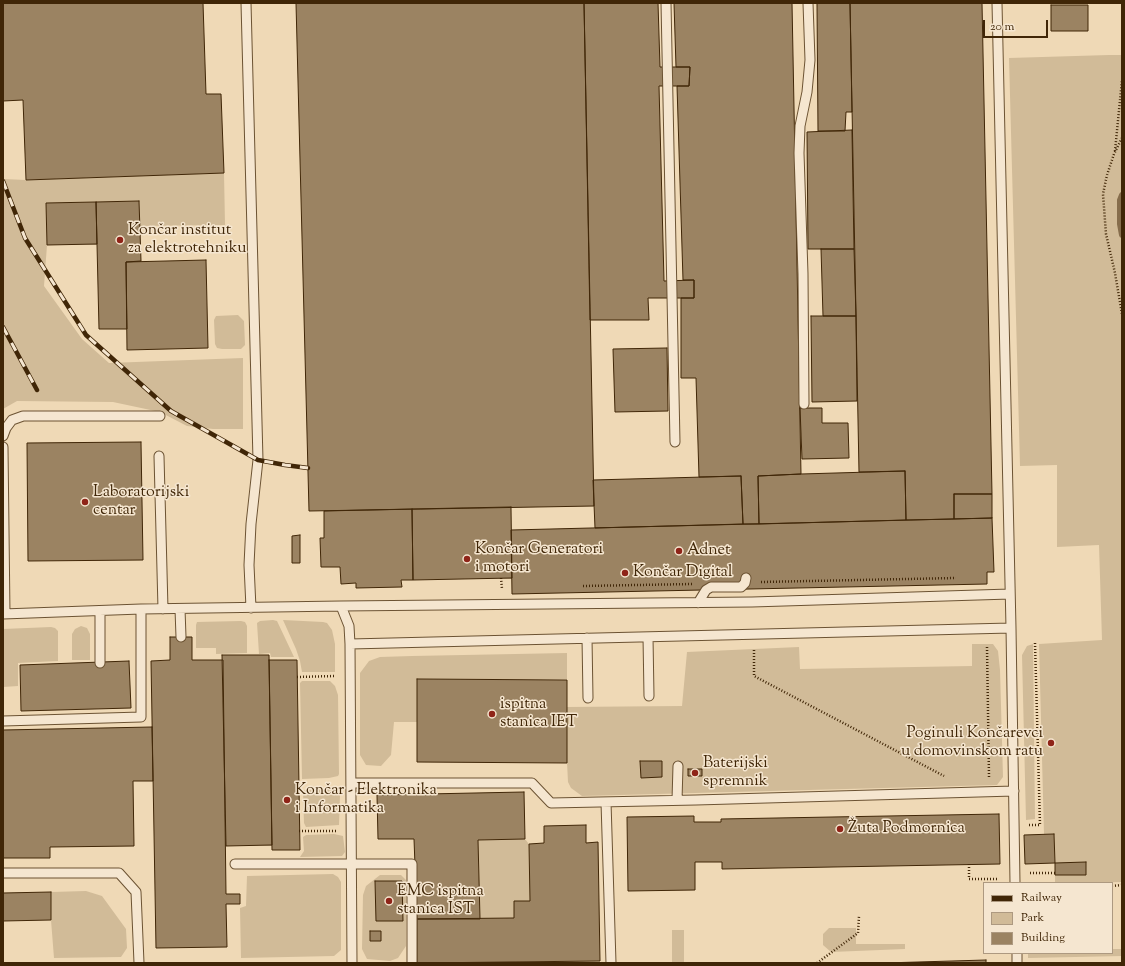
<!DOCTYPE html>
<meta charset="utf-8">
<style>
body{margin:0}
#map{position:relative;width:1125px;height:966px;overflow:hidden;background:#efd9b6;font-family:"Sorts Mill Goudy",serif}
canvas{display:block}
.frame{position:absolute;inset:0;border:4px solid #402607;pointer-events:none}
.legend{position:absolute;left:983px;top:882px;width:130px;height:72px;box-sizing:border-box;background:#f5e6d0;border:1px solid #ad9980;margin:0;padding:5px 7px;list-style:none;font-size:12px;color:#402607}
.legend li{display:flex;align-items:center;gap:8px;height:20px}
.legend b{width:20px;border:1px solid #ad9980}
.scale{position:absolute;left:983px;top:20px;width:65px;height:18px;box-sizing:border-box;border:2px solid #402607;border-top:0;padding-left:5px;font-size:12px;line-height:14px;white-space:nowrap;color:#402607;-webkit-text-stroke:3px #f5e6d0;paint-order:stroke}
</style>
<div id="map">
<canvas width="1125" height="966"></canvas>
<div class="frame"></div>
<ul class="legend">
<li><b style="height:5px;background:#402607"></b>Railway</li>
<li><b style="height:11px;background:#d1bb98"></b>Park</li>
<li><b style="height:11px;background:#9b8362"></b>Building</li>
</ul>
<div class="scale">20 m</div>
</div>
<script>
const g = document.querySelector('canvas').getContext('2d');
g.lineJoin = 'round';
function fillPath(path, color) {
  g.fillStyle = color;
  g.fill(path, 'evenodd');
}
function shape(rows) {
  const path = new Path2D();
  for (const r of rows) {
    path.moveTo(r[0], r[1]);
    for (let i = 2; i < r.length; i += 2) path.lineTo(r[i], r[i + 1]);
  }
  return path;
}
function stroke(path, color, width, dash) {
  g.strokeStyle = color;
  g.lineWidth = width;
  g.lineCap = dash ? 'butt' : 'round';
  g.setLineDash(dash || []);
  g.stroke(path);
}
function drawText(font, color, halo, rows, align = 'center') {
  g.font = font + ' "Sorts Mill Goudy",serif';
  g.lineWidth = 3;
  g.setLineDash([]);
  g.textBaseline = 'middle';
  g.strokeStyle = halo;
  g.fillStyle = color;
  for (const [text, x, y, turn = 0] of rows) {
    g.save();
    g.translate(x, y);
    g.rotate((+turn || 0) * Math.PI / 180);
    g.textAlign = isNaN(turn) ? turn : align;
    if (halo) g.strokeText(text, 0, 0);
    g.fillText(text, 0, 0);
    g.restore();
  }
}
fillPath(shape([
 [1109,55,1122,55,1122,882,1055,883,1055,875,1086,875,1086,863,1055,863,1054,834,1044,834,1039,644,1102,640,1099,545,1057,547,1057,465,1020,466,1009,58],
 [224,173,225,225,140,226,139,201,46,203,47,245,44,286,82,339,109,363,243,358,243,429,213,429,187,426,160,412,113,402,17,401,3,409,3,179,26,180],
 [238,315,244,321,245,345,241,349,222,349,217,348,215,344,214,320,216,316],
 [273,620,277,621,294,657,271,657,270,653,259,654,257,623,260,621],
 [283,620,323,622,327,623,332,630,335,644,335,672,302,672,300,661,296,649],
 [241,621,245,622,247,626,247,653,216,654,216,648,196,648,196,625,197,622],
 [81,626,87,628,90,634,90,660,72,660,72,634,75,629],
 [51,627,55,628,58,631,58,661,18,663,18,686,3,687,3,629],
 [972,644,993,644,998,651,1000,670,1003,777,997,785,582,796,571,788,568,782,567,762,567,707,682,706,687,652,799,647,800,669,972,666],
 [1033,644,1035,819,1026,820,1022,655,1027,646],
 [567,653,567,679,417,679,417,722,394,722,391,755,381,766,366,765,360,755,360,673,369,661,380,657,412,656],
 [302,681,330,681,335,686,338,695,339,774,338,776,329,778,302,779,300,683],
 [333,789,338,791,340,795,339,825,306,827,304,823,303,791,305,790],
 [334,834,343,836,345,852,342,856,300,857,304,851,303,837,306,835],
 [525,839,529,844,530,901,514,901,514,918,480,919,478,840],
 [333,874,338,877,341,882,341,950,334,956,241,958,240,908,246,906,247,876],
 [380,875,401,875,406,880,406,946,398,958,390,961,367,959,362,949,363,895,366,886],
 [86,891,102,896,126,929,127,948,121,957,54,958,51,920,51,892],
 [829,928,856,928,856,944,905,944,905,949,831,952,823,945,823,934],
 [672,930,684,930,684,963,672,963],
 [1112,949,1122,949,1122,956,1028,958,1028,953,1112,953]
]), '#d1bb98');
stroke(shape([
 [1122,195,1120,200,1120,224,1122,235]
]), '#866d4c', 6);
const building = shape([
 [3,3,203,3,206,94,221,94,224,173,26,180,23,100,3,101,3,3],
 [296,3,584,3,594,506,309,511,296,3],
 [584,3,658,3,660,67,690,67,689,86,659,86,664,281,694,280,694,298,648,298,649,320,590,320,584,3],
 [674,3,792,3,801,474,758,476,759,524,743,524,741,476,699,477,696,378,681,378,681,298,694,298,694,280,683,280,677,86,689,86,690,67,676,67,674,3],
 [817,3,850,3,852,112,846,112,845,131,818,131,817,3],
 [850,3,982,3,992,494,954,494,954,519,906,520,905,471,859,472,850,3],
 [1051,5,1088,5,1088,31,1051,31,1051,5],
 [852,130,854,249,808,249,807,132,852,130],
 [139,201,141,261,126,262,127,329,99,329,96,202,139,201],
 [96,202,97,244,47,245,46,203,96,202],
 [821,249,854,249,856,316,823,316,821,249],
 [206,260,208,348,127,350,126,262,206,260],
 [811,316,856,316,857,401,812,402,811,316],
 [667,348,668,411,615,412,613,349,667,348],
 [800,408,822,408,822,423,848,423,849,458,802,459,800,408],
 [141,442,143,560,28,561,27,443,141,442],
 [905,471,906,520,759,524,758,476,801,474,905,471],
 [741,476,743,524,595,528,593,480,741,476],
 [954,494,992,494,992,518,954,519,954,494],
 [511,507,512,578,413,580,412,509,511,507],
 [412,509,413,580,401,580,402,587,356,588,356,583,341,584,340,567,321,567,320,538,324,538,324,511,412,509],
 [992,518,994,572,987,572,987,584,512,594,511,530,992,518],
 [300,535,300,563,292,563,292,536,300,535],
 [170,637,192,637,192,660,223,660,226,894,240,894,240,904,226,904,227,947,156,948,151,661,170,660,170,637],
 [222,655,269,655,272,845,226,846,222,655],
 [269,660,297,660,300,850,272,850,269,660],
 [129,661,131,708,21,711,20,665,129,661],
 [417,679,567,680,567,763,417,762,417,679],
 [152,727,153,781,133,781,134,846,50,847,50,858,3,858,3,730,152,727],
 [640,761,662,761,662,777,641,778,640,761],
 [688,769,702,769,702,776,688,776,688,769],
 [524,792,525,839,478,840,480,919,417,919,414,839,378,839,377,795,524,792],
 [999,814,1000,864,722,869,722,862,695,862,695,890,628,891,627,817,694,816,694,822,721,822,721,819,999,814],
 [586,825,586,843,598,842,600,961,417,963,417,919,514,918,514,901,530,901,529,844,544,843,544,826,586,825],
 [1054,834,1055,863,1025,864,1024,835,1054,834],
 [1086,862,1086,875,1055,875,1055,863,1086,862],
 [375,881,402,881,403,921,376,921,375,881],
 [51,892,51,920,3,921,3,893,51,892],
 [370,931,381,931,381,941,370,941,370,931],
 [986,960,986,963,884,963,986,960]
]);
fillPath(building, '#9b8362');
stroke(building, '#402607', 1);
const lane = shape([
 [246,3,258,460,251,524,249,565,251,608],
 [666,3,675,442],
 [997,3,1011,628,1015,883],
 [804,404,803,274,799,153,800,126,807,92,810,60,808,3],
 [3,436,6,428,12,420,23,416,160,416],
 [3,447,5,614],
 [159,456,163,609],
 [698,603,706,590,711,587,741,587,745,583,746,578],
 [341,606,752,602,1010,594],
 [180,609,181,637],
 [100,611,100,663],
 [3,614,141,609,341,606,349,626,350,644,352,963],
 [648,637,649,696],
 [587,638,588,698],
 [350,644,1011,628],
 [3,721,141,717,141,609],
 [351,783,532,783,551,803,696,800,1014,791],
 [677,800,678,766],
 [606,802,611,963],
 [235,864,412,864,412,963],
 [3,873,119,873,136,892,139,963],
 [1017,953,1017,963]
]);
stroke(lane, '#6c5333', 11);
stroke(shape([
 [1122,138,1114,154,1107,175,1103,194,1106,234,1115,273,1122,314],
 [1115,151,1122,80],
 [501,578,502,589],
 [761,582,956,578],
 [583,586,692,584],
 [987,647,989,777],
 [754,650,754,676,944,776],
 [297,677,335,676],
 [1029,825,1040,825,1035,643],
 [299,831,337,831],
 [969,864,969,879,999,879],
 [1030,873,1055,873],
 [1112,886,1122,885],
 [817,963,858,933,859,916]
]), '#402607', 2.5, [1, 2]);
stroke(lane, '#f5e6d0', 9);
const rail = shape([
 [3,181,25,238,86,335,171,411,258,460,285,465,308,468],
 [3,327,37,390]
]);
stroke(rail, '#402607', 4.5);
stroke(rail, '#f5e6d0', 3, [9]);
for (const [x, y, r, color] of [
 [120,240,4,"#8f2418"],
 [85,502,4,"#8f2418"],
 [679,551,4,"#8f2418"],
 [467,559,4,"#8f2418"],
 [625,573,4,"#8f2418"],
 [492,714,4,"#8f2418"],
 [1051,743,4,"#8f2418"],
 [695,773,4,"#8f2418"],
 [287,800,4,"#8f2418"],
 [840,829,4,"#8f2418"],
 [389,901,4,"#8f2418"]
]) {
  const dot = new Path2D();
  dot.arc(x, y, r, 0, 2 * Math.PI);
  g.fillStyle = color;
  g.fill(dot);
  stroke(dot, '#f5e6d0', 1.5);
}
drawText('16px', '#402607', '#f5e6d0', [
 ["Končar institut",128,231],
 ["za elektrotehniku",128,249],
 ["Laboratorijski",93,493],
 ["centar",93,511],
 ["Končar Generatori",475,550],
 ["i motori",475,568],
 ["Adnet",687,551],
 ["Končar Digital",633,573],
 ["ispitna",500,705],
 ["stanica IET",500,723],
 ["Poginuli Končarevci",1043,734,"right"],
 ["u domovinskom ratu",1043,752,"right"],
 ["Baterijski",703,764],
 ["spremnik",703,782],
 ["Končar - Elektronika",295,791],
 ["i Informatika",295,809],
 ["Žuta Podmornica",848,829],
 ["EMC ispitna",397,892],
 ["stanica IST",397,910]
], 'left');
</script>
